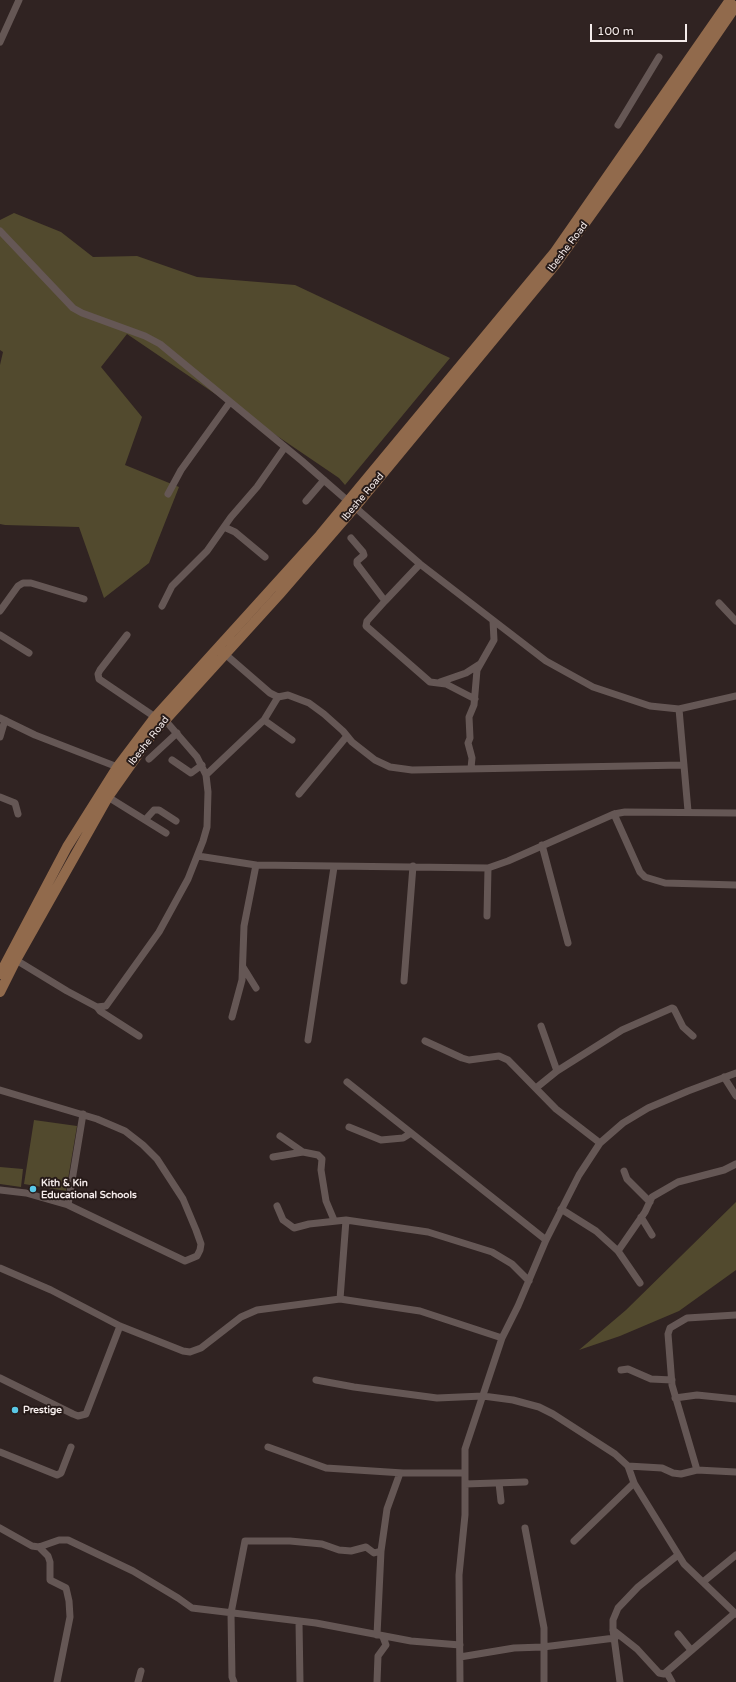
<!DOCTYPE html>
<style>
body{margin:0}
#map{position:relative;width:736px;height:1682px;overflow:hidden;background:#302322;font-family:"Varela Round",sans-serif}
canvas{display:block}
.scale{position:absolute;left:590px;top:24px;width:97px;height:18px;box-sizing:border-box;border:2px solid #f4ebea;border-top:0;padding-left:5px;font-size:12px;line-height:14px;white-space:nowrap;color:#f4ebea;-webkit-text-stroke:3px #261a18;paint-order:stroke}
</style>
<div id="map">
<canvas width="736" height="1682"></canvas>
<div class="scale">100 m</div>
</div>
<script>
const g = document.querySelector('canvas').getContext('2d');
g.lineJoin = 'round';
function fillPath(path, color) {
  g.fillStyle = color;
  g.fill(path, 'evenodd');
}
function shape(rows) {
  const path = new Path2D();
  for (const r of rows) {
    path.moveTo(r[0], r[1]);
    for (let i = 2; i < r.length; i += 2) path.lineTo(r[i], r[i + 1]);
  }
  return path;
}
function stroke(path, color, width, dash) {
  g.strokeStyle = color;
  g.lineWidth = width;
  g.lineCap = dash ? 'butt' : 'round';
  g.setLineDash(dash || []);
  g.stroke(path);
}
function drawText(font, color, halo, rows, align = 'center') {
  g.font = font + ' "Varela Round",sans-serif';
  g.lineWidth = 4;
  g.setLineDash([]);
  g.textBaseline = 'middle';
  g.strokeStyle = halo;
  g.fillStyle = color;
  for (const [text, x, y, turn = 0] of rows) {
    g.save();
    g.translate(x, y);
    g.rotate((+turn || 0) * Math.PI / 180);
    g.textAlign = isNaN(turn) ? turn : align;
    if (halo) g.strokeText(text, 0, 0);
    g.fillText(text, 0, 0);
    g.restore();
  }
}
fillPath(shape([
 [14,213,61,232,93,257,137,256,197,277,295,285,450,358,345,485,339,478,127,334,101,367,142,417,125,465,179,487,149,563,104,598,79,527,5,525,0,524,0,365,3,352,0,350,0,220],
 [34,1120,77,1126,66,1191,24,1184],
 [0,1167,23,1169,21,1187,0,1184],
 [736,1202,736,1270,679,1311,620,1336,579,1350,626,1310]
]), '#524a2e');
stroke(shape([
 [0,42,19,0],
 [618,125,659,57],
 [0,231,73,308,82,313,145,336,160,344,302,461,420,564,546,661,593,687,650,706,679,709,736,696],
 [168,494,181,470,230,402],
 [306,501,324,480],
 [224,527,235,532,265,557],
 [351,538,363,552,364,555,357,561,357,564,385,601],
 [420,564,385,601,367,621,366,626,430,682,446,684,475,699],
 [719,603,736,621],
 [162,606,172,586,207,551,231,517,257,487,285,447],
 [0,611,18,586,23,583,31,583,84,599],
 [0,635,29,653],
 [127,635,100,670,98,674,99,679,155,717],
 [225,654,270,693,278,697,288,695,309,703,324,714,343,731,352,742,375,760,390,767,412,770,684,765],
 [440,682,466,673,480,664],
 [679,709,688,811],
 [0,718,35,735,120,768],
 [264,720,292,740],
 [0,737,5,720],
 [149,759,177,733],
 [172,760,191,773,202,765],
 [471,768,472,758,468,743,470,738,469,717,474,705,477,670,494,640,493,621],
 [206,775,264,720,278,697],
 [299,794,347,736],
 [0,797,15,803,18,814],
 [108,797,166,833],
 [614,814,640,872,645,877,665,883,736,885],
 [145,820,154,810,159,810,176,821],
 [542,845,568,943],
 [198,856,256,865,488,868,508,861,614,814,625,812,736,813],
 [487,916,488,868],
 [16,960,67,991,97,1007,100,1011,139,1036],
 [243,967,256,988],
 [404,981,413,866],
 [97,1007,106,1006,159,932,188,879,203,841,207,827,208,792,206,775,197,757,165,720],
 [232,1017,242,980,244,926,256,865],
 [541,1026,557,1071],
 [308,1040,334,867],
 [425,1041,462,1058,469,1060,499,1056,508,1060,556,1109,600,1143],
 [724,1077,736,1096],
 [347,1082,546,1240],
 [536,1088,557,1071,622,1030,672,1008,674,1009,683,1027,693,1036],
 [0,1090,97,1119,125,1131,143,1145,157,1159,183,1199,196,1230,201,1244,200,1250,197,1256,185,1261,68,1205,26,1193,0,1190],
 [349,1127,381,1140,403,1138,411,1133],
 [280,1136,303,1152],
 [273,1157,303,1152,318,1155,322,1159,321,1170,326,1201,334,1220],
 [624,1171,627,1179,650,1202],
 [68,1205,83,1114],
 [277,1206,283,1220,294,1228,309,1224,346,1220,428,1232,492,1252,512,1264,529,1281],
 [561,1209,596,1231,618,1251,640,1283],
 [641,1217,652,1235],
 [618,1251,645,1212,652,1197,678,1182,724,1170,736,1164],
 [0,1268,51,1290,120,1326,183,1351,190,1352,201,1348,241,1317,257,1310,340,1299,420,1311,502,1338],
 [340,1299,346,1220],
 [621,1370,628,1369,651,1379,672,1380],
 [0,1378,73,1414,78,1416,86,1414,120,1326],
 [316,1380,354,1387,437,1398,483,1396,513,1400,539,1407,553,1414,615,1454,628,1466,634,1483,684,1564,736,1614],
 [675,1398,697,1395,736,1399],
 [268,1447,326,1468,403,1473,464,1473],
 [0,1452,57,1475,61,1473,71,1447],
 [628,1466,662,1468,673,1473,681,1474,697,1470,736,1472],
 [697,1470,672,1385,668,1334,670,1328,687,1318,736,1315],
 [499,1483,501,1501],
 [465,1484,525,1482],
 [0,1528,32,1546,39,1547,59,1540,68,1540,133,1571,178,1598,192,1608,316,1623,411,1641,460,1645],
 [525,1528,544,1628,544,1682],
 [574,1541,634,1483],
 [39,1547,48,1556,50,1562,50,1580,66,1588,69,1601,70,1617,57,1682],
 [381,1551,387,1509,400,1473],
 [703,1582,736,1555],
 [299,1622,300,1682],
 [613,1630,637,1649,659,1673,664,1674,735,1613],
 [678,1634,691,1650],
 [460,1657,514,1648,543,1647,615,1638],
 [667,1673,672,1682],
 [138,1682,141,1671],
 [234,1682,232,1677,231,1613,245,1541,290,1541,322,1544,339,1550,351,1551,366,1547,374,1553,381,1551,377,1635],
 [377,1682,378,1656,386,1645,383,1637],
 [460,1682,459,1575,465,1515,465,1449,502,1338,518,1306,546,1240,579,1175,600,1143,623,1123,648,1108,688,1091,736,1073],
 [620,1682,613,1630,613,1620,618,1608,638,1587,678,1555]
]), '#655755', 7);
stroke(shape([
 [0,974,67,847,118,766,155,717,320,535,554,253,730,0],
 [0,992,16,960,108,797,151,736,279,595,356,506,555,265,638,149,736,6]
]), '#916a4c', 10);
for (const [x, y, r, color] of [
 [33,1189,4,"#5ac8e6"],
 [15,1410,4,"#5ac8e6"]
]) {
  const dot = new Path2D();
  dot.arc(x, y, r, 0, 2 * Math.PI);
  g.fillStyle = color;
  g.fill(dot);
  stroke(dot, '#261a18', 1.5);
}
drawText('10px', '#f4ebea', '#261a18', [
 ["Ibeshe Road",568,247,-53],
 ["Ibeshe Road",363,497,-50],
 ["Ibeshe Road",149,741,-52]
]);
drawText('bold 10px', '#f4ebea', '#261a18', [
 ["Kith & Kin",41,1183],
 ["Educational Schools",41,1195],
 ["Prestige",23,1410]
], 'left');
</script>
